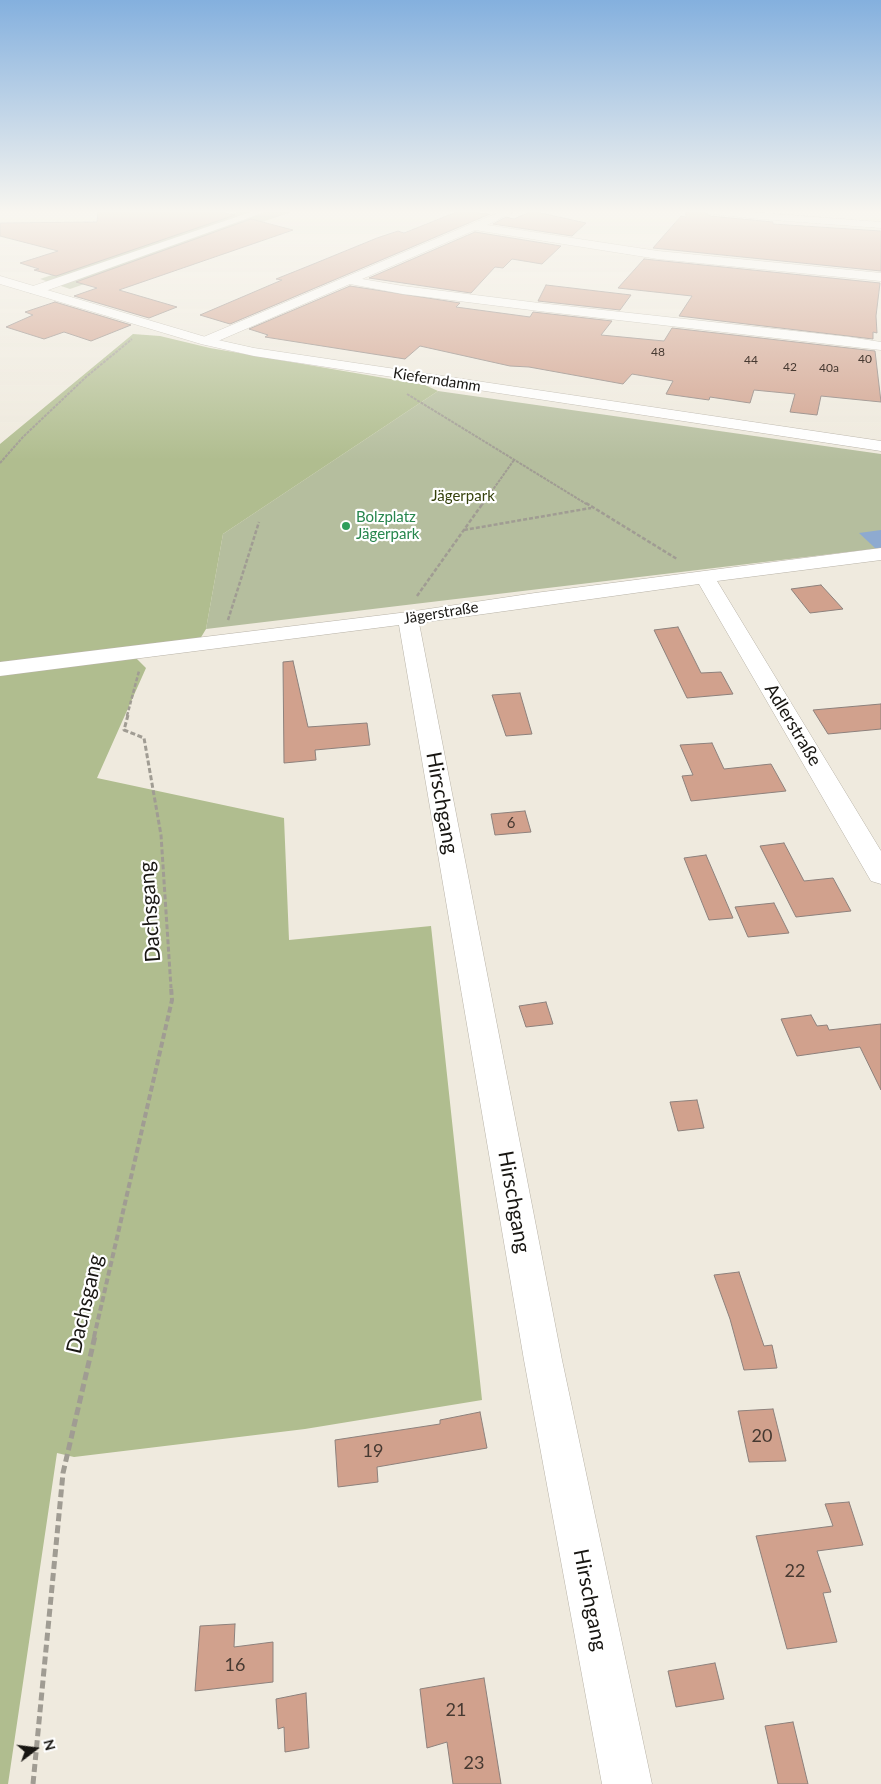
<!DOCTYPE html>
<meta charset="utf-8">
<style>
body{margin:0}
#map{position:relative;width:881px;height:1784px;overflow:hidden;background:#efeade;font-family:Lato,sans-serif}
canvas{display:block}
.north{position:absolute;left:10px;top:1724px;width:50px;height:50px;-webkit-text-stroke:4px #fff;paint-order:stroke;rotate:75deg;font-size:14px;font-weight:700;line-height:20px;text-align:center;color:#181612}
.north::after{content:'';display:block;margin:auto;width:18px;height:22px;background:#181612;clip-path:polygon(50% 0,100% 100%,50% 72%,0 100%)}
</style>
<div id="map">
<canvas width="881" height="1784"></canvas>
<div class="north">N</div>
</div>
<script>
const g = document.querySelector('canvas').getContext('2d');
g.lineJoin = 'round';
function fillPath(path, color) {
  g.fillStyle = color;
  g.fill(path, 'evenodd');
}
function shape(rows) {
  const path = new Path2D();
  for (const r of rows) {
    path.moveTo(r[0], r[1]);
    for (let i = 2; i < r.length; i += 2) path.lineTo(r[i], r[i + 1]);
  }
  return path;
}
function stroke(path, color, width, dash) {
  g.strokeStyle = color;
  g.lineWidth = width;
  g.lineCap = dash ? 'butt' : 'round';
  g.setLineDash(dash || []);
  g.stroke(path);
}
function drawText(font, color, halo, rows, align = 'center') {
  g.font = font + ' Lato,sans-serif';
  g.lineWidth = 4.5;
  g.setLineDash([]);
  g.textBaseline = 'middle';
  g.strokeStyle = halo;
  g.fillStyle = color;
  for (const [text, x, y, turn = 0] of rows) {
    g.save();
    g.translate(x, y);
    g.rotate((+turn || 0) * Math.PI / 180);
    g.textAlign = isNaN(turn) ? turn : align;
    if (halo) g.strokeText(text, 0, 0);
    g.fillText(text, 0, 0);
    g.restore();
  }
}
fillPath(shape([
 [241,211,294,211,70,289,40,279],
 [438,391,881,454,881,548,206,629,223,534]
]), '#b5be9e');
fillPath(shape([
 [133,334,160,336,210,348,425,385,438,391,223,534,206,629,200,639,0,664,0,444],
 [135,657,146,668,97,778,284,818,289,940,431,926,482,1400,305,1429,74,1457,57,1453,8,1784,0,1784,0,674]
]), '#b0bd8f');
fillPath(shape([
 [881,530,881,548,875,548,859,533]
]), '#8eaad0');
const building = shape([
 [98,211,216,211,235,215,56,276,34,270,39,269,20,263,58,251,0,236,0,223,97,222,98,211],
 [459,211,490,214,230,324,200,315,282,280,276,279,311,265,377,238,398,231,404,233,459,211],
 [532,211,586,223,572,236,493,224,506,217,514,219,532,211],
 [686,211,703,211,710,216,773,222,773,224,881,231,881,271,653,248,681,216,686,217,686,211],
 [251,219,293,230,119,290,177,307,149,318,74,296,97,288,76,282,251,219],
 [475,232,561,246,542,264,512,259,503,268,495,267,471,293,369,278,475,232],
 [644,259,880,283,876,316,877,333,873,332,873,339,679,316,692,296,618,288,644,259],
 [546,285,631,295,620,310,538,301,546,285],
 [350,286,460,303,456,307,530,317,533,312,612,321,601,335,664,341,672,328,875,351,881,402,821,396,817,415,790,412,795,394,754,390,750,403,710,397,709,400,666,394,673,381,632,374,623,384,529,367,510,366,420,346,405,359,265,337,268,335,249,329,350,286],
 [55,302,131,325,91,341,64,332,44,339,6,327,33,315,25,312,55,302],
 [821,585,843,609,810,613,791,589,821,585],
 [678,627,701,673,721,672,733,694,687,698,654,630,678,627],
 [293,661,308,727,367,723,370,745,315,750,316,760,284,763,283,662,293,661],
 [520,693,532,734,506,736,492,695,520,693],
 [881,704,881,729,828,734,813,710,881,704],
 [712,743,724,769,771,764,786,791,691,801,682,776,693,775,680,745,712,743],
 [525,811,531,832,495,835,491,814,525,811],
 [784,843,804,881,833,878,851,911,796,917,760,846,784,843],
 [706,855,733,918,709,920,684,858,706,855],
 [774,903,789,933,748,937,735,907,774,903],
 [546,1002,553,1024,526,1027,519,1006,546,1002],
 [811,1015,817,1026,827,1025,829,1030,881,1024,881,1090,860,1047,797,1056,781,1019,811,1015],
 [697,1100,704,1128,678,1131,670,1102,697,1100],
 [739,1272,764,1346,772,1345,777,1368,744,1370,730,1319,714,1275,739,1272],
 [773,1409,786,1461,749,1462,738,1411,773,1409],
 [480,1412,487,1448,377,1467,378,1482,338,1487,335,1440,440,1424,440,1420,480,1412],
 [849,1502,863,1545,817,1551,831,1592,823,1593,837,1642,787,1649,756,1536,833,1526,825,1504,849,1502],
 [235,1624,234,1647,273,1642,273,1682,195,1691,200,1626,235,1624],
 [715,1663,724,1699,676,1707,668,1671,715,1663],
 [484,1678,501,1784,453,1784,447,1742,427,1748,420,1689,484,1678],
 [306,1693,309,1748,285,1752,284,1727,278,1729,276,1699,306,1693],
 [793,1722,808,1784,778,1784,765,1726,793,1722]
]);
fillPath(building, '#d1a18d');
stroke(building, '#8d817c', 1);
const minor = shape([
 [254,211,268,211,40,293,30,293,29,290,30,287,254,211],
 [502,211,515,211,487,225,658,251,881,273,881,281,658,259,475,230,362,279,403,286,539,303,849,337,881,342,881,350,539,311,403,294,350,284,211,344,206,345,199,341,201,338,502,211],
 [705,211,738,211,881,222,881,228,759,219,710,214,705,211],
 [881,548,881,560,717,581,881,851,881,884,871,881,699,584,419,623,562,1360,652,1784,602,1784,524,1360,399,625,0,676,0,662,408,612,535,593,881,548]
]);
const tertiary = shape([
 [0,276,209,338,254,348,881,441,881,451,254,356,201,344,0,284,0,276]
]);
stroke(minor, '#b8b3a8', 1);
stroke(tertiary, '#b8b3a8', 1);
stroke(shape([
 [407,394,588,505],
 [0,463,23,437,86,377,132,339],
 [482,505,514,460]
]), '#a09c93', 2, [3, 1]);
stroke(shape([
 [586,503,677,559],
 [464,530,591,508],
 [417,596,483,503],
 [228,620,259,522],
 [127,716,139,671]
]), '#a09c93', 2.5, [4, 2]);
stroke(shape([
 [128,715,124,730,144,738,161,835,171,988]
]), '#a09c93', 3, [5, 2.5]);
stroke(shape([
 [94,1337,172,1000,171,987]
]), '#a09c93', 4, [6, 3]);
stroke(shape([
 [33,1784,63,1473,95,1336]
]), '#a09c93', 5, [8, 4]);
fillPath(minor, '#fff');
fillPath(tertiary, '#fff');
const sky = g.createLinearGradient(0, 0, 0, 460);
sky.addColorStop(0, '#84b0de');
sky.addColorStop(0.46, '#f8f6f0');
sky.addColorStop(1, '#f8f6f000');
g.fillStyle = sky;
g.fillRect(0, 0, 881, 460);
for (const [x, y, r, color] of [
 [346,526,5,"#2e9e5b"]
]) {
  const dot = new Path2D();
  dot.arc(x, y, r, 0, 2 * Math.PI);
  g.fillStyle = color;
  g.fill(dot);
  stroke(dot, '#fff', 2);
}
drawText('12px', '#463931', null, [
 ["48",658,352],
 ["40",865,359],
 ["44",751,360],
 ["42",790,367],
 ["40a",829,368]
]);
drawText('15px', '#181612', '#fff', [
 ["Kieferndamm",437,380,9],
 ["Jägerstraße",441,613,-9]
]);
drawText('15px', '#35410c', '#fff', [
 ["Jägerpark",463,496]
]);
drawText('15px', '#27864d', '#fff', [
 ["Bolzplatz",356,517],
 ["Jägerpark",356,534]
], 'left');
drawText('15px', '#463931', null, [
 ["6",511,823]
]);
drawText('18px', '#181612', '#fff', [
 ["Adlerstraße",793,725,59]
]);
drawText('18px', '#463931', null, [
 ["20",762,1436],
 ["19",373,1451],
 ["22",795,1571],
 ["16",235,1665],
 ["21",456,1710],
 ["23",474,1763]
]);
drawText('21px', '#181612', '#fff', [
 ["Hirschgang",442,803,80],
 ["Dachsgang",150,912,-94],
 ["Hirschgang",514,1202,80],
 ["Dachsgang",85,1304,-77],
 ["Hirschgang",590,1600,79]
]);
</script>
